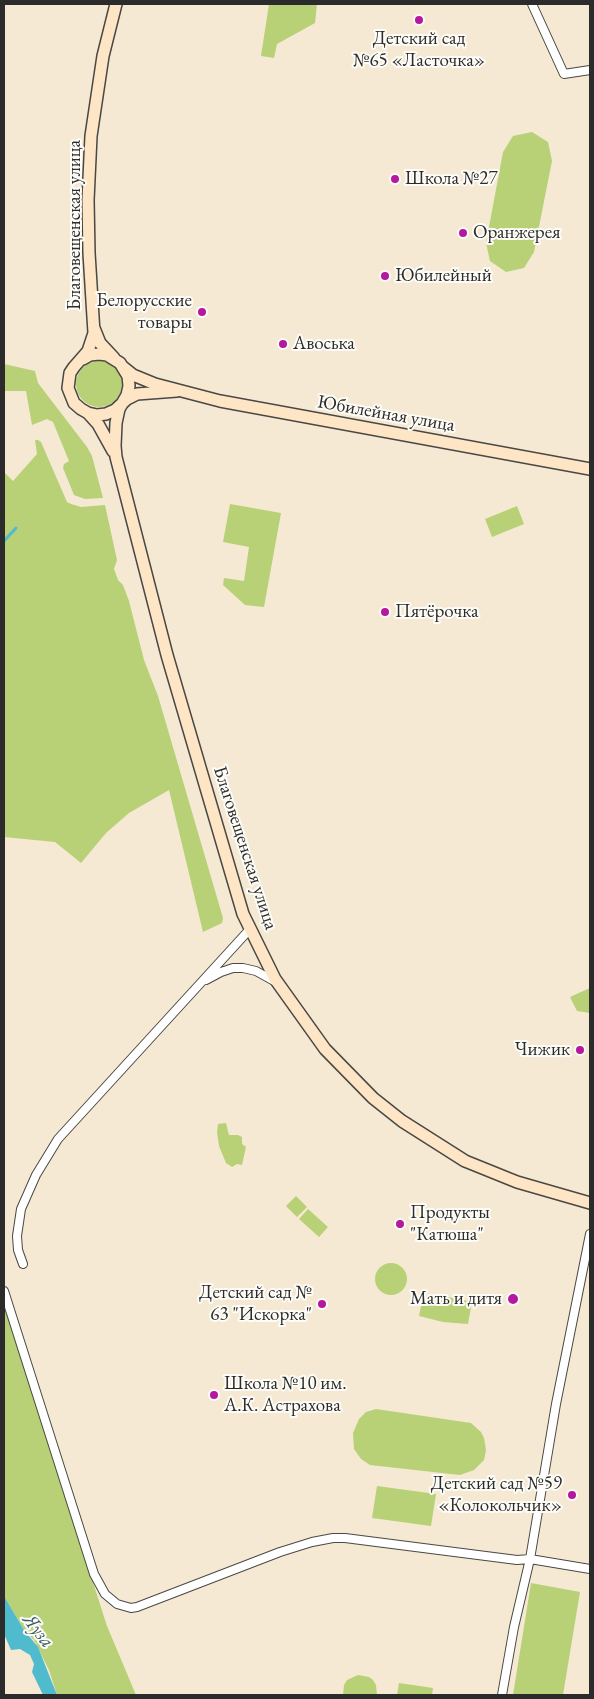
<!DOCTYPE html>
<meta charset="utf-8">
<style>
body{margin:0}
#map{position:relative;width:594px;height:1699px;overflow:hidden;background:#f5e9d3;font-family:"EB Garamond",serif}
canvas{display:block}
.frame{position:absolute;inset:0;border:5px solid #2b2b2b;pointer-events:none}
</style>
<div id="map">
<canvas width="594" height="1699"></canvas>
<div class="frame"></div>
</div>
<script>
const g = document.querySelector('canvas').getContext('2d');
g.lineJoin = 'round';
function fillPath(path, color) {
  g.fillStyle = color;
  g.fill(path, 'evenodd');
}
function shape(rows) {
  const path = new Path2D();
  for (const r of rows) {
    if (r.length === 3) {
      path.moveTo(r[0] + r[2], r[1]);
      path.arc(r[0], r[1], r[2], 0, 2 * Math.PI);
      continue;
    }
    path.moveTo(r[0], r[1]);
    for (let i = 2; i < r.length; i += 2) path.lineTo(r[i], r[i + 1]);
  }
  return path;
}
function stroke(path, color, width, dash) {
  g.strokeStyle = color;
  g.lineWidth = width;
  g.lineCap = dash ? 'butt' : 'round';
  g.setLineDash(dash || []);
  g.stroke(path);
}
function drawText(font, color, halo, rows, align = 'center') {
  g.font = font + ' "EB Garamond",serif';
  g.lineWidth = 4;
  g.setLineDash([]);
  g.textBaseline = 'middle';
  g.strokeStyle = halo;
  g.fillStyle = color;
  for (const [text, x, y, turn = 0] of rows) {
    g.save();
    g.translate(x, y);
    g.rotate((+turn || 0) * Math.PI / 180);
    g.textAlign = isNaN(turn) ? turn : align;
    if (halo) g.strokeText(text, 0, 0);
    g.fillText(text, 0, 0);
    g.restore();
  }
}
fillPath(shape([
 [269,4,317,4,315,23,277,44,274,58,261,56],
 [532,132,548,142,552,161,534,252,524,268,506,272,490,261,486,243,503,152,513,136],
 [99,384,23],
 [4,364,35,371,38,383,87,447,92,456,103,498,85,499,74,495,63,468,64,464,69,461,53,422,47,419,32,425,26,391,4,391],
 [35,440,38,440,41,442,67,502,71,504,81,507,105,505,117,560,114,569,118,580,123,585,129,601,144,660,158,696,223,918,222,923,203,932,169,790,129,813,106,833,81,863,55,842,4,837,4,472,13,481,37,454],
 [230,504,281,513,264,607,245,605,223,585,224,578,244,581,249,547,223,542],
 [517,506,524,524,492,537,485,519],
 [590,988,590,1013,577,1011,570,997],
 [226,1123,229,1135,238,1135,242,1137,242,1144,246,1147,242,1165,237,1164,232,1167,226,1163,219,1146,217,1132,218,1124],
 [296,1196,307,1207,297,1217,286,1206],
 [308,1209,328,1227,319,1237,299,1219],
 [391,1279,16],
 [423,1296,448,1297,472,1302,468,1324,443,1322,419,1316],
 [4,1305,107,1626,136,1695,57,1695,49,1670,34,1640,24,1630,4,1596],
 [376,1409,471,1423,481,1432,484,1438,486,1450,484,1460,474,1470,460,1475,370,1465,361,1459,354,1449,353,1433,359,1419,366,1412],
 [377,1486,436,1494,431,1526,372,1518],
 [531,1583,580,1592,563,1695,513,1695],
 [358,1675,369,1677,373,1680,376,1685,377,1695,343,1695,344,1685,347,1680],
 [399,1683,433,1688,432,1695,397,1695]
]), '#b8d176');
fillPath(shape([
 [4,1596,24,1630,38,1647,57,1695,43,1695,32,1672,34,1664,30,1655,20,1649,11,1650,4,1634]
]), '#51bbce');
stroke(shape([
 [4,541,16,528]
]), '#51bbce', 3);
const street = shape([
 [532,4,564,74,590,70],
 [206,980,221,972,233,968,243,968,256,971,274,981],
 [23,1264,18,1250,17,1236,21,1209,36,1175,58,1139,250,929],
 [4,1291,94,1574,105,1594,117,1604,131,1608,137,1607,280,1552,312,1542,333,1538,345,1538,517,1560,530,1559,590,1569],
 [502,1695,514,1627,530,1559,556,1404,590,1234]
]);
const secondary = shape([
 [116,4,103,56,91,136,88,200,89,253,94,333,88,351,74,367,70,373,68,388,74,403,81,409,88,413,97,415,106,414,115,410,127,399,137,394,177,391],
 [94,328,100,343,114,358],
 [83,359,90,355,99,354,107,355,120,363,128,376,129,386,127,395,119,409,116,423,115,446,116,457,167,655,243,914,275,979,325,1049,373,1098,402,1121,465,1161,517,1182,590,1203],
 [123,367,133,375,155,384,220,401,590,469],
 [88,413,98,424,113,451]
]);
stroke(street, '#494844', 10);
stroke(secondary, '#494844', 14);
stroke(street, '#fff', 8);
stroke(secondary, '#fde5c5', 11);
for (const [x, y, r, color] of [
 [419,20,5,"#b5179e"],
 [395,179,5,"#b5179e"],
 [463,233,5,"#b5179e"],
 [385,276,5,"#b5179e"],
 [202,312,5,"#b5179e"],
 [283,344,5,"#b5179e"],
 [385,612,5,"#b5179e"],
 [580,1050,5,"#b5179e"],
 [400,1224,5,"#b5179e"],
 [513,1299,6,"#b5179e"],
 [322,1304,5,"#b5179e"],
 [214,1395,5,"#b5179e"],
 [572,1495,5,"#b5179e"]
]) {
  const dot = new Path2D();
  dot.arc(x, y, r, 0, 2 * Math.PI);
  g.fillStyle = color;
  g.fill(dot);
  stroke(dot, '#fdfcf7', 2);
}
drawText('19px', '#2b2b2b', '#fdfcf7', [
 ["Детский сад",419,39,"center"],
 ["№65 «Ласточка»",419,61,"center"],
 ["Школа №27",405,179],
 ["Оранжерея",473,233],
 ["Юбилейный",395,276],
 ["Белорусские",192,301,"right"],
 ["товары",192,323,"right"],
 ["Авоська",293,344],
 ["Пятёрочка",395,612],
 ["Чижик",570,1050,"right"],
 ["Продукты",410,1213],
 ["\"Катюша\"",410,1235],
 ["Детский сад №",312,1293,"right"],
 ["63 \"Искорка\"",312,1315,"right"],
 ["Мать и дитя",502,1299,"right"],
 ["Школа №10 им.",224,1384],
 ["А.К. Астрахова",224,1406],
 ["Детский сад №59",562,1484,"right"],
 ["«Колокольчик»",562,1506,"right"]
], 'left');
drawText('19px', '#2b2b2b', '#fdfcf7', [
 ["Благовещенская улица",75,225,-90],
 ["Юбилейная улица",386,414,10],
 ["Благовещенская улица",245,848,72]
]);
drawText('italic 20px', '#385d64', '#fdfcf7', [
 ["Яуза",38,1631,52]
]);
</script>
